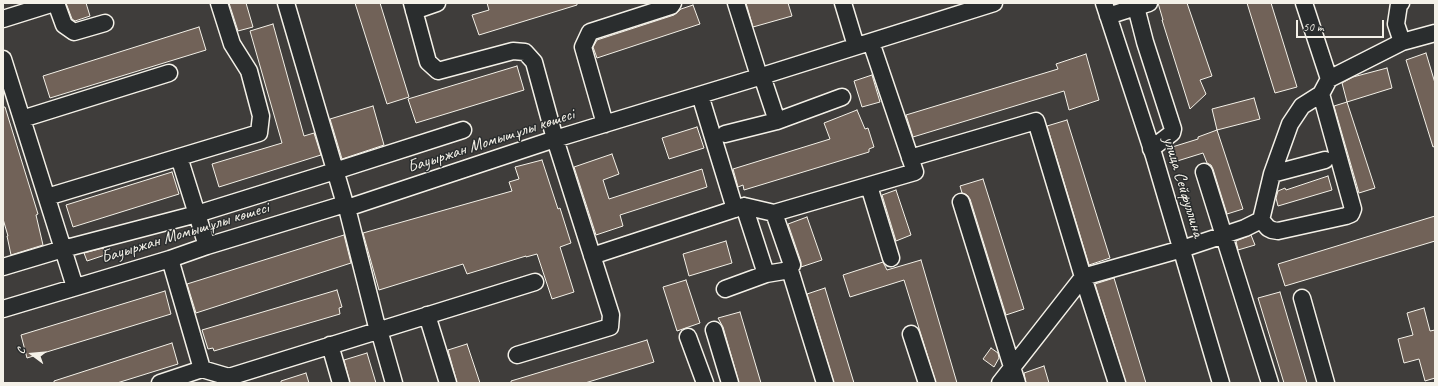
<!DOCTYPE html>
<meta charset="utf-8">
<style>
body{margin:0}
#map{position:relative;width:1438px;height:386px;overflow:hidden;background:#3f3d3b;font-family:Caveat,sans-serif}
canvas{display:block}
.frame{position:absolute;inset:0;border:4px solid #f4f1e8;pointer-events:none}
.north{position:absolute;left:12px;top:334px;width:40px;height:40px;-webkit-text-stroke:3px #2a2d2e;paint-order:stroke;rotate:286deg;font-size:11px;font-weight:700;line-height:16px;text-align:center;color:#f4f1e8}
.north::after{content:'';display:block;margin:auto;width:14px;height:18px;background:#f4f1e8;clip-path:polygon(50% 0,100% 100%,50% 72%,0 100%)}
.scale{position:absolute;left:1296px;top:20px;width:88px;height:18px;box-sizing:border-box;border:2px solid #f4f1e8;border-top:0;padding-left:5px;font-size:12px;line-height:14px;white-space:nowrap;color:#f4f1e8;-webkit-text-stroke:3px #2a2d2e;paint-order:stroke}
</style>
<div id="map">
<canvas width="1438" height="386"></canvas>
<div class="frame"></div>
<div class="north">С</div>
<div class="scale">50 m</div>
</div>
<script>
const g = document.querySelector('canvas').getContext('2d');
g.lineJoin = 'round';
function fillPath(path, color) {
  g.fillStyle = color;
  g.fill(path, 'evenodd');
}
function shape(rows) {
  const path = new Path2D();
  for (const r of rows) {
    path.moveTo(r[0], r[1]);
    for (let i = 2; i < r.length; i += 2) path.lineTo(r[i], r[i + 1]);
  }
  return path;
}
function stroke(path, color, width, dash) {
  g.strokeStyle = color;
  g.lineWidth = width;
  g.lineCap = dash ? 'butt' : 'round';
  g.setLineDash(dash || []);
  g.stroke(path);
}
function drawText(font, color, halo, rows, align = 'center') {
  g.font = font + ' Caveat,sans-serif';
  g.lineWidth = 3;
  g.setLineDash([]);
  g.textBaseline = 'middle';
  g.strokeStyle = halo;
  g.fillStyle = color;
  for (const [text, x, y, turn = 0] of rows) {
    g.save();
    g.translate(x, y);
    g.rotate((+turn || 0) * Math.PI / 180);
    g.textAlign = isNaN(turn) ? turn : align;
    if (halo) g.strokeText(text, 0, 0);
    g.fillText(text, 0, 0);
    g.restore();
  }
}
const building = shape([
 [66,3,86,3,90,16,75,21,72,19,66,3],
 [229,3,246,3,253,27,238,31,229,3],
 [355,3,380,3,409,97,387,104,355,3],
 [487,3,577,3,577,5,479,35,472,15,489,10,487,3],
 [746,3,788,3,792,16,753,27,746,3],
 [1158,3,1187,3,1212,76,1200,80,1206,94,1190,109,1162,20,1163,20,1158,3],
 [1247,3,1271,3,1297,87,1275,93,1247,3],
 [693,5,700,24,597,58,593,47,597,40,674,15,681,9,693,5],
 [273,24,304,136,314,133,321,155,219,187,212,164,282,143,250,31,273,24],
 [199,27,206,50,50,98,43,76,199,27],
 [1426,53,1435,83,1435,146,1433,147,1406,60,1426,53],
 [1086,54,1099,100,1069,110,1064,91,913,137,906,115,1058,69,1056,64,1086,54],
 [517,66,524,90,416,123,408,99,517,66],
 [1387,68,1392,88,1347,102,1342,83,1353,77,1387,68],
 [872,75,880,102,862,107,854,81,872,75],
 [1254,98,1260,119,1217,130,1212,109,1254,98],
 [1347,102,1375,188,1359,193,1334,106,1347,102],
 [373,106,384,145,342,159,330,119,373,106],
 [3,107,5,107,38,214,36,215,43,245,11,255,7,236,8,236,3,219,3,107],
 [857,110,865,129,868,128,874,147,869,149,869,152,744,190,743,185,738,187,733,169,830,139,824,123,857,110],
 [1067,120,1110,258,1089,265,1047,126,1067,120],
 [697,127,704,148,669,159,662,138,697,127],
 [1217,130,1243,209,1227,214,1213,169,1211,165,1207,163,1203,153,1174,162,1169,148,1198,139,1198,137,1217,130],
 [612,154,619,174,603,180,609,199,702,169,707,187,620,215,623,226,596,235,574,167,612,154],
 [542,160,558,209,560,208,571,243,560,247,574,292,552,299,537,254,526,257,526,256,467,274,463,264,379,290,363,233,512,191,509,182,519,179,515,167,542,160],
 [172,172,179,194,73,227,66,205,172,172],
 [1328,176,1332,190,1278,206,1276,198,1278,191,1285,188,1286,190,1328,176],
 [983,179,1024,309,1006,315,970,199,967,195,962,193,960,186,983,179],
 [896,190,911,235,896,241,882,195,896,190],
 [1435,216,1435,241,1285,286,1278,264,1435,216],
 [807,217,822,260,801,267,801,262,788,224,807,217],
 [344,235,351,263,196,313,187,284,344,235],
 [1251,235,1255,245,1238,250,1236,241,1251,235],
 [726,241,732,263,689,276,683,254,726,241],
 [103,248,105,255,87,261,84,253,103,248],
 [921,260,957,383,936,383,904,280,850,297,843,275,883,262,887,270,921,260],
 [1114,278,1146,383,1126,383,1095,284,1114,278],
 [686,280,700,323,677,331,663,287,686,280],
 [825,288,854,383,834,383,807,294,825,288],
 [337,290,342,307,339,308,340,314,214,351,213,348,208,349,202,330,337,290],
 [165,291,171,314,27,358,21,335,165,291],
 [1280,292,1307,383,1284,383,1258,298,1280,292],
 [1424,308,1430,331,1435,330,1435,378,1425,381,1419,359,1404,363,1398,339,1413,335,1407,313,1424,308],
 [740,312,761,383,739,383,723,327,718,318,740,312],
 [647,340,654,362,585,383,511,383,511,381,647,340],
 [172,343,178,364,117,383,54,383,54,381,172,343],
 [467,344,480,383,457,383,448,350,467,344],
 [991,348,998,353,999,358,994,367,983,359,991,348],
 [367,353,376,383,350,383,344,360,367,353],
 [1044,366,1049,383,1026,383,1024,373,1044,366],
 [306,373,309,383,281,383,281,381,306,373]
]);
fillPath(building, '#716258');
stroke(building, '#f4f1e8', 1);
const minor = shape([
 [56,3,64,25,74,32,105,23],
 [286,3,345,204],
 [412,3,428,62,438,71,513,51,525,52,534,62,555,139,611,315,610,327,517,355],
 [736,3,759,76],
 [843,3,856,46],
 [1104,3,1154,156,1221,383],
 [1149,3,1136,7,1145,42,1173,129,1172,133,1151,149],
 [1304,3,1329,79],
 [1401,3,1399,4,1396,24,1402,42],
 [414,11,437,3],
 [1108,16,1136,7],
 [3,19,54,3],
 [3,59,75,287],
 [700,95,735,209],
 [22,119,169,73],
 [777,121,842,97],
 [605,124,583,47,590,32,671,6,673,3],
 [725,134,777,121,762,76],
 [179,157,207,246],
 [910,158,1036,121,1083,277,1117,383],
 [1204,172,1270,383],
 [1272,174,1325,160],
 [869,186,891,258],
 [47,197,259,133,261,116,249,71,232,44,219,3],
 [961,202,1017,383],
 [744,206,766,274],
 [347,208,378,331,381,337,394,383],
 [774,213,792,265],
 [1261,220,1272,174,1290,124,1302,106,1321,94],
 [592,256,744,206,774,213,915,172,871,42],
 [170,259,202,369],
 [3,267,63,249,197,214,335,171,463,130],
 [725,289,766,274,790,270,825,383],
 [1302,298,1326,383],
 [3,309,170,259,207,246,345,204,347,208,555,139,762,76,994,3],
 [427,315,448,383],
 [714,330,730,383],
 [911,334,927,383],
 [688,337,705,383],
 [330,345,341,383],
 [160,383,202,369,229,377,535,282],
 [1000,383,1083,277,1182,249,1245,228,1261,220,1268,228,1272,230,1278,231,1346,216,1351,214,1353,209,1321,94,1329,79,1402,42,1435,33]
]);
stroke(minor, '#f4f1e8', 19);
stroke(minor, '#2a2d2e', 16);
drawText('17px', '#f4f1e8', '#2a2d2e', [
 ["Бауыржан Момышұлы көшесі",491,141,-18],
 ["улица Сейфуллина",1183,187,73],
 ["Бауыржан Момышұлы көшесі",185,233,-17]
]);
</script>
